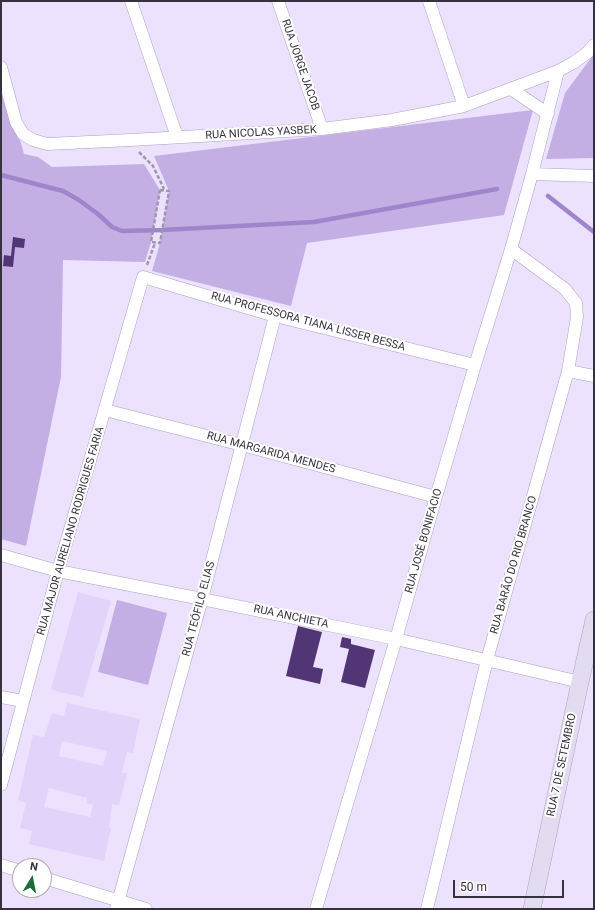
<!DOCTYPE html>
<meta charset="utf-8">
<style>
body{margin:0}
#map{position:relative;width:595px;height:910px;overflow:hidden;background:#ece2fd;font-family:Roboto,sans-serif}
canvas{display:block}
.frame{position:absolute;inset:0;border:2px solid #35313e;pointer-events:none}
.north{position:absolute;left:12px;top:858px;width:40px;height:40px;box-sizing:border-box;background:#fff;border:1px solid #aeadb2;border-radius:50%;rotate:10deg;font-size:11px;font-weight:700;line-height:16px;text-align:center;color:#35313e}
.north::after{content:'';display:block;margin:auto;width:14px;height:18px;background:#1d6b3a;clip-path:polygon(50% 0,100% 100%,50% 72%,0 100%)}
.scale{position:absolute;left:453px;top:880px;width:111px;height:18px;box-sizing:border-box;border:2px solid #35313e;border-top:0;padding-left:5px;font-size:12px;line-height:14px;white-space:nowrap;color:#35313e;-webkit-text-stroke:3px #fff;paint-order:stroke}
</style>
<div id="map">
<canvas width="595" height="910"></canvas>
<div class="frame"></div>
<div class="north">N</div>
<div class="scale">50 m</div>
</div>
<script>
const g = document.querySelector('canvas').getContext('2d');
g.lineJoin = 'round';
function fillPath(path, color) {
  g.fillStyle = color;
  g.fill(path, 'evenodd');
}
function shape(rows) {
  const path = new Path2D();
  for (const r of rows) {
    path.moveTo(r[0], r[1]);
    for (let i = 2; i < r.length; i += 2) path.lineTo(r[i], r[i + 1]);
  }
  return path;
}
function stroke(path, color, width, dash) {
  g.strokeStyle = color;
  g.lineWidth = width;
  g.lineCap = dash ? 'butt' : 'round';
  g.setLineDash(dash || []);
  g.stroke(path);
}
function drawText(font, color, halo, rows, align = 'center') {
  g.font = font + ' Roboto,sans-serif';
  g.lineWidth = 4;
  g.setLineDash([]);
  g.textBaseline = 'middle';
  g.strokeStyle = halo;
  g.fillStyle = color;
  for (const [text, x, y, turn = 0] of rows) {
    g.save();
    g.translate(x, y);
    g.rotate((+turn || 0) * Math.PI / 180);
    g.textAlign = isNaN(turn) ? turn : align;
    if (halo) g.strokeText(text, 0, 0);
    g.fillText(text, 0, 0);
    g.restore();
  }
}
fillPath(shape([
 [78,592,111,601,83,697,58,692,51,689],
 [67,703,140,719,133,753,127,752,122,772,127,774,119,805,112,804,109,827,111,828,104,861,29,844,32,831,20,828,26,803,18,800,33,735,44,737,52,713,64,716],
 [62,741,107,751,103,766,59,756],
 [49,788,87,798,86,803,93,805,90,817,44,807]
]), '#e2d3fb');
fillPath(shape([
 [594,54,594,158,546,159,565,93],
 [1,73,24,154,38,157,52,167,144,164,160,190,151,242,145,262,63,260,61,377,26,546,1,539],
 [533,110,504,215,307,243,291,306,152,271,160,243,169,191,154,156],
 [117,600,167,613,148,685,98,672]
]), '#c3afe4');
stroke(shape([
 [1,175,63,191,79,200,98,214,112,227,122,231,162,230,314,222,497,189],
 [548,196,594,232]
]), '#a185cc', 4.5);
fillPath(shape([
 [13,237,25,239,24,248,15,247,13,267,3,266,4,255,11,256],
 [298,626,322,632,313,667,323,669,320,684,286,676],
 [342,637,351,639,351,644,375,650,365,688,341,682,349,649,340,647]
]), '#513575');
const street = shape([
 [131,1,177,137],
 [278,1,322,129],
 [429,1,464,106],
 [1,67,16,122,23,134,33,140,47,144,131,140,322,129,392,120,464,106,558,71],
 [511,89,548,114],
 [532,174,594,176],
 [568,371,594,376],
 [105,410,242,445,436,497],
 [1,555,58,571,202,599,396,639,580,682],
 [1,697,23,701],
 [1,785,58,571,143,277,275,316,475,365],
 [1,865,20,871],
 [44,878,146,909],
 [116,909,202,599,275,316],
 [316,909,396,639,436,497,475,365,511,249,532,174,558,71,573,63,587,53,594,45],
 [427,909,487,660,568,371,577,317,576,303,565,289,511,249]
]);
const secondary = shape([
 [532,909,580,682,594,620]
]);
stroke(street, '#aca0c0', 13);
stroke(secondary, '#aca0c0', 18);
stroke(shape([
 [139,152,153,166,164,189],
 [160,190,169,191,160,243,151,242,160,190],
 [147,265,155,243]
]), '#9f98ad', 2.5, [4, 2]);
stroke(street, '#fff', 12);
stroke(secondary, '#e3dbef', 17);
drawText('11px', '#35313e', '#fff', [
 ["RUA JORGE JACOB",300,65,71],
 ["RUA NICOLAS YASBEK",261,133,-3],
 ["RUA PROFESSORA TIANA LISSER BESSA",308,322,15],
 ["RUA MARGARIDA MENDES",271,453,15],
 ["RUA MAJOR AURELIANO RODRIGUES FARIA",71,531,-74],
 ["RUA JOSÉ BONIFACIO",424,541,-74],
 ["RUA BARÃO DO RIO BRANCO",514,565,-74],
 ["RUA TEÓFILO ELIAS",199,609,-75],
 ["RUA ANCHIETA",291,617,12],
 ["RUA 7 DE SETEMBRO",562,765,-78]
]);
</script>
